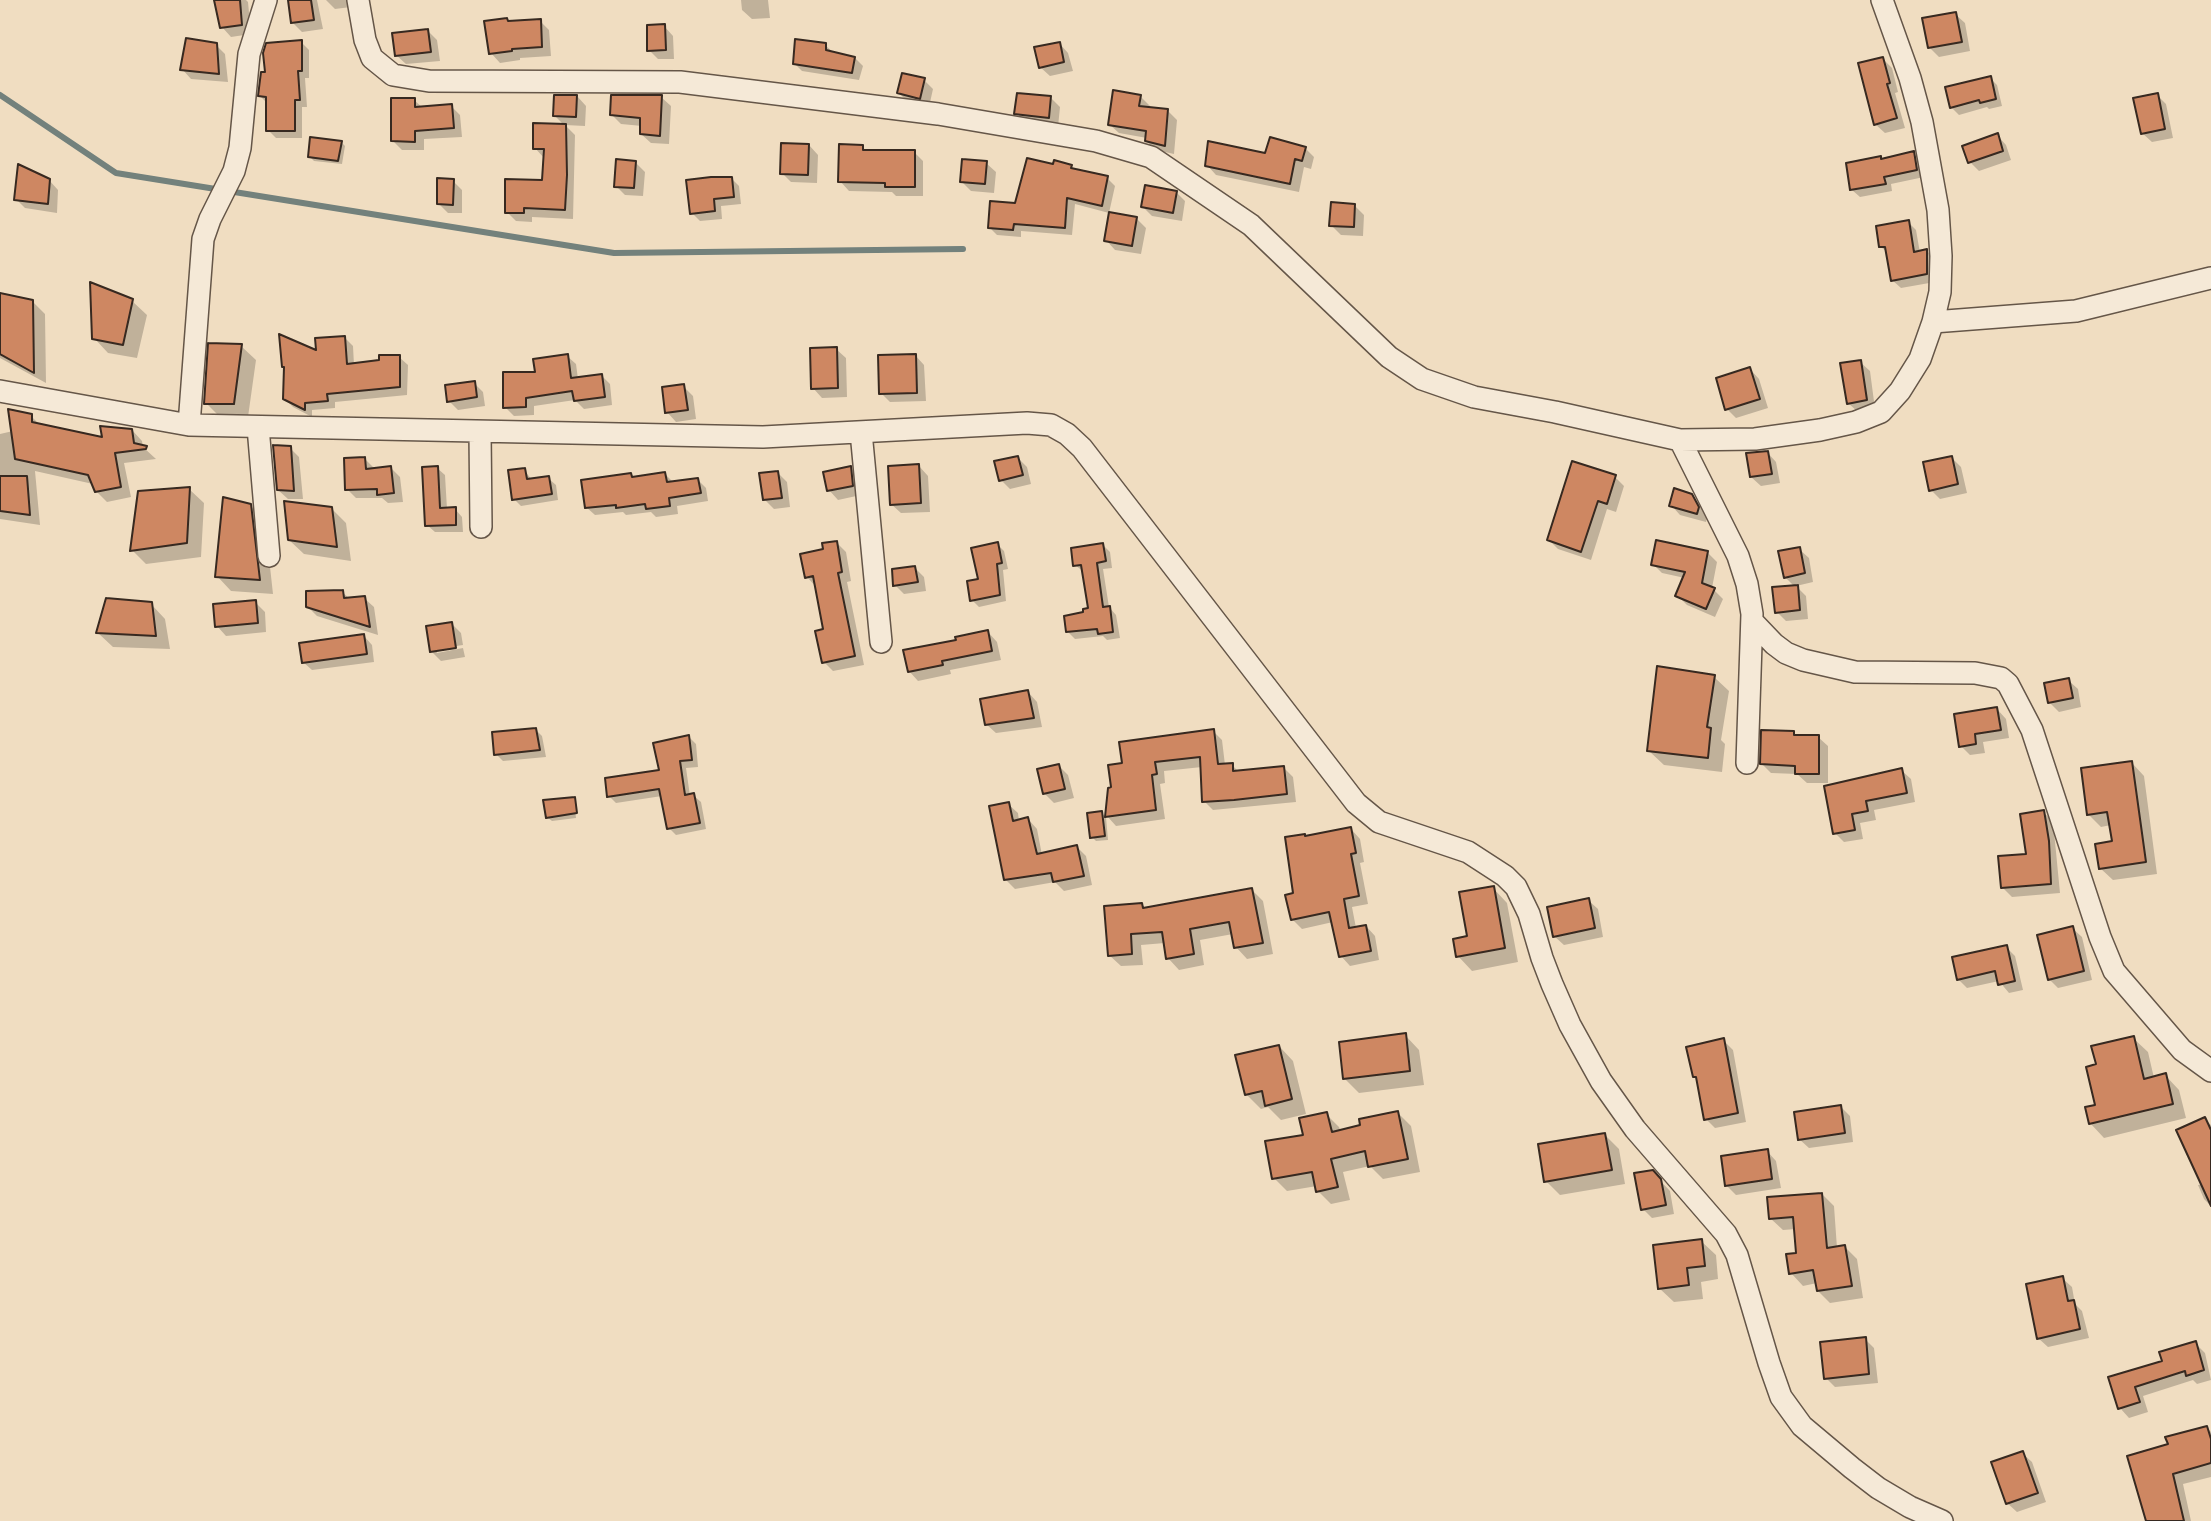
<!DOCTYPE html>
<style>
body{margin:0}
canvas{display:block;background:#f0ddc1}
</style>
<canvas width="2211" height="1521"></canvas>
<script>
const g = document.querySelector('canvas').getContext('2d');
g.lineJoin = 'round';
function fillPath(path, color) {
  g.fillStyle = color;
  g.fill(path, 'evenodd');
}
function shape(rows) {
  const path = new Path2D();
  for (const r of rows) {
    path.moveTo(r[0], r[1]);
    for (let i = 2; i < r.length; i += 2) path.lineTo(r[i], r[i + 1]);
  }
  return path;
}
function stroke(path, color, width, dash) {
  g.strokeStyle = color;
  g.lineWidth = width;
  g.lineCap = dash ? 'butt' : 'round';
  g.setLineDash(dash || []);
  g.stroke(path);
}
fillPath(shape([
 [216,0,246,0,248,2,251,34,231,37,222,27],
 [289,0,317,0,323,29,302,32,293,23],
 [326,0,350,0,351,7,335,9],
 [741,0,768,0,770,18,752,19,742,10],
 [1955,14,1965,23,1970,51,1939,57,1930,48],
 [540,21,549,30,551,56,520,58,520,60,500,63,491,53,510,23],
 [664,26,673,36,674,59,658,59,649,50],
 [428,31,437,40,440,61,406,64,396,55],
 [301,42,309,50,309,78,305,78,307,107,302,107,302,138,276,138,268,130,268,104,260,96,266,73],
 [1059,43,1068,53,1073,71,1050,76,1040,67],
 [216,45,225,54,228,82,191,79,182,69],
 [825,45,834,53,855,58,863,66,859,80,802,71,794,63],
 [1883,59,1892,68,1898,92,1895,93,1905,128,1885,133,1875,124],
 [1990,78,1997,85,2002,106,1989,109,1987,107,1959,115,1952,108,1947,88],
 [924,80,933,89,929,107,908,102,899,93],
 [2157,95,2166,104,2173,138,2152,142,2142,133],
 [577,96,586,106,585,126,565,125,575,135,573,219,532,217,532,222,516,221,507,212,544,181,544,158,535,148,564,125,554,115],
 [1140,96,1150,106,1149,109,1168,111,1177,120,1174,154,1156,150,1146,141,1147,138,1119,133,1109,124],
 [661,97,671,106,669,144,651,143,641,134,642,126,621,124,612,115],
 [1051,98,1060,107,1058,127,1026,122,1016,113],
 [414,100,423,108,451,106,460,115,462,137,424,139,424,150,402,150,393,141],
 [1997,135,2006,145,2011,160,1979,171,1970,162],
 [341,142,345,146,342,164,314,161,310,157],
 [809,145,818,155,817,183,791,182,782,173],
 [862,147,867,151,914,152,923,161,923,196,896,196,892,192,849,191,840,181],
 [1305,148,1314,157,1311,169,1304,167,1299,192,1216,175,1207,165],
 [1913,153,1921,161,1924,177,1891,184,1892,191,1860,197,1852,190,1880,158,1882,160],
 [635,162,645,172,643,196,625,195,616,186],
 [986,163,996,172,994,193,971,191,961,181],
 [1054,167,1071,167,1074,170,1107,178,1115,186,1109,213,1075,204,1072,235,1021,231,1021,237,997,235,989,227,1016,205],
 [731,178,739,186,741,204,721,206,722,219,700,221,692,213],
 [49,180,58,190,57,213,25,208,16,199],
 [453,181,462,190,462,213,448,213,438,203],
 [1176,192,1185,201,1182,221,1152,216,1143,207],
 [1354,205,1364,215,1363,236,1341,235,1331,225],
 [1137,219,1146,228,1141,254,1115,250,1106,240],
 [1908,222,1916,230,1920,253,1927,251,1935,259,1935,282,1901,288,1892,280,1888,253,1881,247],
 [0,294,32,301,45,314,46,383,0,358],
 [132,301,147,315,137,358,108,353,94,338],
 [345,338,353,346,354,365,399,357,408,365,407,395,335,402,335,408,312,410,312,417,293,407,285,399],
 [241,346,256,360,248,417,220,417,206,403],
 [836,349,846,358,847,397,822,398,813,388],
 [915,355,924,365,926,401,890,402,881,393],
 [567,356,576,364,578,379,601,375,610,384,612,405,584,409,575,400,534,406,534,415,514,416,505,407,537,374],
 [1860,362,1870,371,1875,409,1858,412,1848,403],
 [1750,369,1759,379,1768,408,1736,418,1727,409],
 [474,383,483,392,485,406,458,410,449,401],
 [683,386,693,396,696,419,676,422,667,412],
 [31,416,41,426,105,439,132,430,142,441,143,447,156,459,124,463,131,497,107,502,96,491,93,484,35,471,40,525,0,519,0,434,13,431],
 [290,448,299,457,303,499,288,499,278,490],
 [1767,452,1776,462,1780,483,1761,486,1751,477],
 [1018,458,1027,467,1031,484,1010,489,1001,480],
 [1952,458,1961,467,1967,493,1940,499,1931,490],
 [365,459,374,468,391,468,400,477,403,502,388,503,382,498,356,498,347,489],
 [919,466,928,476,930,512,901,513,891,504],
 [437,468,445,475,447,509,455,509,462,517,463,532,435,532,427,525],
 [851,468,860,477,861,495,838,500,829,490],
 [524,470,532,480,548,478,556,485,558,500,521,506,514,499],
 [778,473,787,482,790,507,774,509,764,499],
 [665,474,674,483,698,480,706,488,708,501,677,506,678,514,656,517,651,512,626,515,623,512,595,515,586,507,631,475,634,478],
 [1615,477,1624,486,1616,512,1607,509,1591,560,1558,549,1549,540],
 [189,489,204,503,201,557,146,564,132,550],
 [1691,495,1701,505,1707,517,1706,522,1680,515,1671,505],
 [251,506,265,521,273,594,231,591,217,576],
 [331,508,346,523,351,561,304,554,289,540],
 [836,542,846,552,851,581,847,582,864,665,833,671,824,662,825,630,817,588,807,577,825,550],
 [997,544,1004,551,1008,569,1003,570,1006,601,979,607,972,600],
 [1103,545,1110,552,1112,568,1103,569,1109,607,1116,615,1120,638,1107,640,1103,636,1075,639,1067,631,1090,610,1084,572,1075,565],
 [1799,549,1809,558,1813,582,1796,586,1806,596,1808,619,1786,621,1777,612,1795,587,1785,577],
 [1707,552,1717,562,1712,588,1723,599,1715,617,1687,605,1678,596,1685,578,1662,573,1653,564],
 [915,568,924,577,926,591,904,594,895,585],
 [342,592,350,599,364,598,374,607,378,635,317,616,307,606],
 [255,602,265,612,266,632,226,636,217,626],
 [151,604,165,619,170,649,113,647,98,633],
 [452,624,461,633,463,645,437,649,437,653,463,648,465,657,441,661,431,651],
 [988,632,997,642,1001,660,950,670,951,674,918,681,909,671,958,641],
 [364,636,372,645,374,662,312,670,303,662],
 [1714,677,1729,691,1721,740,1725,744,1722,772,1664,765,1649,751],
 [2068,680,2078,689,2081,707,2059,712,2050,703],
 [1028,692,1037,702,1042,727,996,733,986,724],
 [1997,709,2006,719,2009,738,1983,742,1985,753,1970,755,1961,746],
 [535,729,542,736,546,757,503,761,496,754],
 [1213,731,1222,740,1225,765,1232,765,1239,772,1284,768,1293,777,1296,802,1213,810,1204,801,1202,767,1164,771,1165,783,1160,784,1165,819,1116,826,1107,816,1113,789,1124,764],
 [1793,733,1797,737,1818,737,1828,746,1828,783,1807,783,1797,774,1771,773,1762,764],
 [689,737,696,744,698,767,686,768,690,796,693,795,701,802,706,829,676,835,669,828,662,796,616,803,609,796,661,772],
 [2132,763,2144,776,2157,874,2113,880,2100,868,2114,843,2111,825,2101,827,2088,814],
 [1059,766,1068,775,1074,798,1054,803,1044,793],
 [1901,770,1911,779,1915,802,1874,810,1876,820,1860,823,1863,839,1844,842,1835,833,1826,787],
 [574,798,576,801,574,801,576,818,552,821,547,817],
 [1008,804,1018,813,1019,821,1028,819,1037,829,1042,855,1077,847,1086,856,1092,885,1064,891,1055,882,1015,889,1005,879],
 [2043,812,2053,821,2060,893,2012,897,2003,888,2028,855],
 [1101,813,1106,817,1108,840,1096,841,1092,837],
 [1351,829,1360,839,1364,862,1360,863,1368,904,1352,907,1356,928,1366,926,1375,936,1379,960,1350,966,1341,956,1333,922,1302,929,1292,919,1306,838],
 [1493,888,1507,903,1518,962,1472,971,1458,956],
 [1252,890,1263,901,1273,954,1247,959,1236,947,1233,934,1200,940,1204,965,1179,970,1168,958,1165,943,1141,945,1143,965,1121,966,1109,955,1142,905,1146,909],
 [1588,900,1598,909,1603,937,1564,945,1554,936],
 [2072,928,2082,937,2092,980,2058,988,2049,979],
 [2006,947,2015,956,2023,990,2009,993,1999,981,1967,988,1958,979],
 [1405,1035,1419,1050,1424,1085,1359,1093,1345,1079],
 [2133,1038,2148,1052,2154,1078,2165,1075,2179,1090,2186,1118,2104,1138,2090,1123,2097,1106,2098,1066],
 [1723,1040,1733,1050,1746,1122,1715,1128,1706,1119,1698,1080,1695,1076],
 [1279,1046,1293,1061,1306,1114,1281,1120,1268,1107,1261,1109,1246,1094],
 [1841,1107,1850,1116,1853,1142,1809,1148,1799,1139],
 [1398,1113,1411,1126,1420,1172,1383,1179,1370,1166,1343,1172,1350,1200,1331,1204,1318,1191,1317,1186,1287,1191,1274,1178,1305,1136,1326,1114,1339,1127,1341,1132],
 [2204,1119,2211,1125,2211,1206,2204,1199,2198,1185,2203,1184],
 [1605,1135,1619,1149,1625,1184,1560,1195,1546,1181],
 [1767,1151,1776,1161,1781,1188,1736,1195,1727,1186],
 [1652,1172,1670,1191,1674,1214,1652,1218,1643,1209],
 [1822,1194,1834,1206,1837,1248,1845,1247,1857,1259,1863,1298,1830,1303,1818,1291,1817,1283,1803,1286,1791,1273,1798,1254,1796,1229,1783,1230,1770,1218],
 [1701,1241,1716,1255,1718,1279,1701,1282,1703,1299,1674,1302,1659,1288],
 [2062,1278,2072,1287,2075,1304,2082,1311,2089,1338,2048,1347,2038,1338],
 [1865,1339,1874,1348,1878,1383,1835,1387,1826,1378],
 [2195,1343,2205,1353,2211,1380,2197,1384,2193,1380,2143,1396,2148,1412,2129,1418,2120,1408,2110,1378,2164,1362],
 [2207,1428,2211,1432,2211,1477,2183,1484,2191,1521,2147,1521,2170,1445],
 [2022,1453,2032,1462,2046,1502,2017,1512,2007,1503]
]), '#0003');
stroke(shape([
 [0,95,116,173,614,253,963,249]
]), '#73817c', 6);
const building = shape([
 [214,0,240,0,242,25,220,28,214,0],
 [288,0,311,0,314,20,291,23,288,0],
 [1956,12,1962,42,1928,48,1922,18,1956,12],
 [507,18,508,21,541,19,542,47,512,49,512,51,489,54,484,21,507,18],
 [665,24,666,50,647,51,647,25,665,24],
 [428,29,431,52,395,56,392,33,428,29],
 [186,38,217,43,219,74,180,70,186,38],
 [795,39,826,43,826,50,855,57,852,73,793,64,795,39],
 [302,40,302,71,298,71,300,100,295,100,295,131,266,131,266,97,258,96,261,72,265,72,263,53,266,43,302,40],
 [1060,42,1064,62,1039,68,1034,47,1060,42],
 [1883,57,1890,83,1887,84,1897,118,1874,125,1858,63,1883,57],
 [902,73,925,78,920,99,897,93,902,73],
 [1991,76,1996,99,1980,103,1979,100,1950,108,1945,87,1991,76],
 [1113,90,1141,95,1139,106,1168,109,1165,146,1145,141,1146,131,1108,125,1113,90],
 [1017,93,1051,96,1049,118,1014,114,1017,93],
 [2158,93,2165,129,2141,134,2133,98,2158,93],
 [554,95,577,95,576,117,553,116,554,95],
 [611,95,662,95,660,136,640,134,640,118,610,115,611,95],
 [391,98,415,98,415,107,452,104,454,128,415,131,415,142,391,141,391,98],
 [533,123,566,124,567,175,565,210,524,208,524,213,505,213,505,179,542,180,544,149,533,149,533,123],
 [1998,133,2003,151,1968,163,1962,146,1998,133],
 [310,137,342,141,338,161,308,157,310,137],
 [1270,137,1306,147,1302,161,1295,159,1290,184,1205,166,1208,141,1265,153,1270,137],
 [781,143,809,144,808,175,780,174,781,143],
 [839,144,863,145,863,150,915,150,915,187,885,187,885,183,838,182,839,144],
 [1914,151,1917,170,1884,177,1886,184,1850,190,1846,163,1881,156,1881,159,1914,151],
 [1027,158,1053,164,1054,160,1072,165,1071,168,1108,176,1102,206,1067,198,1065,228,1014,224,1013,230,988,228,990,201,1015,203,1027,158],
 [616,159,636,161,634,188,614,187,616,159],
 [962,159,987,161,985,184,960,182,962,159],
 [18,164,50,179,48,204,14,200,18,164],
 [711,177,732,177,734,197,714,199,715,211,690,214,686,180,711,177],
 [437,178,454,179,453,205,437,204,437,178],
 [1145,185,1177,191,1173,213,1141,207,1145,185],
 [1331,202,1355,204,1354,227,1329,226,1331,202],
 [1109,212,1137,217,1132,246,1104,241,1109,212],
 [1909,220,1914,252,1927,249,1927,274,1891,281,1885,247,1879,247,1876,226,1909,220],
 [90,282,133,299,123,345,92,339,90,282],
 [0,293,33,300,34,373,0,354,0,293],
 [279,334,316,350,315,338,345,336,347,364,379,360,379,355,400,355,400,387,327,394,328,401,305,403,305,410,283,399,284,367,282,367,279,334],
 [208,343,242,344,234,404,204,404,208,343],
 [837,347,838,388,811,389,810,348,837,347],
 [568,354,571,378,602,374,605,397,574,401,572,391,526,398,526,407,503,408,503,372,535,372,533,359,568,354],
 [916,354,917,393,879,394,878,355,916,354],
 [1861,360,1867,400,1847,404,1840,363,1861,360],
 [1750,367,1760,399,1725,410,1716,378,1750,367],
 [475,381,477,397,447,402,445,385,475,381],
 [684,384,688,410,665,413,662,387,684,384],
 [8,409,32,414,32,422,102,437,100,426,132,429,134,443,147,446,146,449,115,453,121,487,95,492,88,475,15,459,8,409],
 [273,445,291,446,294,491,277,490,273,445],
 [1768,451,1772,474,1750,477,1746,453,1768,451],
 [1018,456,1023,475,999,481,994,461,1018,456],
 [1952,456,1958,484,1929,491,1923,462,1952,456],
 [365,457,366,469,391,466,394,493,377,495,377,489,345,490,344,458,365,457],
 [1572,461,1616,475,1607,504,1598,501,1581,552,1547,540,1572,461],
 [919,464,921,503,890,505,888,466,919,464],
 [438,466,440,508,456,507,456,525,425,526,422,467,438,466],
 [851,466,853,486,827,491,823,472,851,466],
 [525,468,527,479,549,476,552,494,512,500,508,470,525,468],
 [778,471,782,498,763,500,759,473,778,471],
 [665,472,667,482,698,478,701,493,669,498,670,506,646,509,645,504,616,508,616,505,585,508,581,480,631,473,632,477,665,472],
 [0,476,27,476,30,515,0,511,0,476],
 [190,487,187,543,130,551,138,491,190,487],
 [1674,488,1692,494,1699,507,1697,514,1669,506,1674,488],
 [223,497,251,504,260,580,215,577,223,497],
 [284,501,332,507,337,547,288,540,284,501],
 [1656,540,1708,551,1702,583,1715,588,1706,609,1675,596,1685,572,1651,565,1656,540],
 [837,541,842,572,838,573,855,656,822,663,815,631,823,629,813,576,805,578,800,554,823,549,822,543,837,541],
 [998,542,1002,563,997,564,1000,595,970,601,967,581,978,579,971,548,998,542],
 [1103,543,1106,561,1097,563,1103,607,1110,606,1113,632,1098,634,1097,629,1066,632,1064,616,1083,612,1083,609,1088,608,1081,565,1073,566,1071,548,1103,543],
 [1800,547,1805,573,1784,578,1778,551,1800,547],
 [915,566,918,582,893,586,892,569,915,566],
 [1798,585,1800,610,1775,613,1772,587,1798,585],
 [343,590,344,598,365,596,370,627,306,607,306,591,343,590],
 [106,598,152,602,156,636,96,633,106,598],
 [256,600,258,623,215,627,213,604,256,600],
 [452,622,456,648,430,652,426,626,452,622],
 [988,630,992,651,942,661,943,665,908,672,903,650,956,640,955,637,988,630],
 [364,634,367,654,302,663,299,643,364,634],
 [1657,666,1715,675,1707,727,1711,728,1708,758,1647,751,1657,666],
 [2069,678,2073,698,2048,703,2044,683,2069,678],
 [1028,690,1034,718,985,725,980,699,1028,690],
 [1997,707,2001,730,1975,734,1976,744,1959,747,1954,714,1997,707],
 [536,728,540,750,494,755,492,732,536,728],
 [1214,729,1218,764,1233,763,1233,771,1284,766,1287,794,1234,800,1202,802,1200,757,1155,762,1157,774,1152,775,1156,810,1105,817,1108,788,1111,787,1108,765,1122,763,1119,742,1214,729],
 [1761,730,1794,731,1794,735,1819,735,1819,774,1795,774,1795,766,1760,764,1761,730],
 [689,735,692,760,680,761,685,795,694,793,700,823,667,829,659,789,607,797,605,778,659,770,653,743,689,735],
 [2132,761,2146,862,2099,869,2095,844,2112,841,2107,812,2087,815,2081,768,2132,761],
 [1059,764,1065,789,1043,794,1037,769,1059,764],
 [1902,768,1907,793,1866,801,1868,811,1852,814,1855,830,1833,834,1824,786,1902,768],
 [575,797,577,813,546,818,543,800,575,797],
 [1009,802,1013,821,1028,817,1037,854,1077,845,1084,876,1053,882,1051,873,1004,880,989,806,1009,802],
 [2044,810,2049,841,2051,884,2001,888,1998,856,2026,854,2020,814,2044,810],
 [1102,811,1105,836,1090,838,1087,813,1102,811],
 [1351,827,1356,853,1351,854,1359,896,1344,899,1349,928,1366,925,1371,951,1339,957,1329,912,1291,920,1285,895,1293,893,1285,837,1305,834,1305,836,1351,827],
 [1494,886,1505,948,1456,957,1453,939,1467,936,1459,892,1494,886],
 [1252,888,1263,943,1234,948,1229,922,1190,929,1194,954,1166,959,1162,932,1131,934,1132,954,1108,956,1104,906,1142,903,1143,908,1252,888],
 [1589,898,1595,928,1553,937,1547,907,1589,898],
 [2073,926,2084,971,2048,980,2037,935,2073,926],
 [2007,945,2015,981,1998,985,1995,971,1957,980,1952,957,2007,945],
 [1406,1033,1410,1071,1343,1079,1339,1042,1406,1033],
 [2134,1036,2144,1079,2166,1073,2173,1104,2089,1124,2085,1107,2095,1105,2086,1067,2096,1064,2091,1046,2134,1036],
 [1724,1038,1738,1113,1704,1120,1696,1077,1693,1077,1686,1047,1724,1038],
 [1279,1045,1292,1099,1265,1106,1262,1091,1245,1095,1235,1055,1279,1045],
 [1841,1105,1845,1133,1798,1140,1794,1112,1841,1105],
 [1398,1111,1408,1159,1368,1167,1365,1151,1331,1159,1338,1187,1316,1192,1312,1172,1272,1179,1265,1141,1303,1135,1299,1118,1327,1112,1332,1132,1360,1125,1359,1119,1398,1111],
 [2205,1117,2211,1130,2211,1206,2176,1130,2205,1117],
 [1605,1133,1612,1170,1544,1182,1538,1144,1605,1133],
 [1768,1149,1772,1179,1725,1186,1721,1156,1768,1149],
 [1653,1170,1661,1179,1666,1205,1641,1210,1634,1173,1653,1170],
 [1822,1193,1827,1248,1845,1245,1852,1286,1817,1291,1813,1270,1789,1274,1786,1254,1796,1253,1793,1217,1769,1219,1767,1197,1822,1193],
 [1702,1239,1705,1266,1687,1268,1689,1285,1658,1289,1653,1245,1702,1239],
 [2063,1276,2068,1301,2074,1300,2080,1329,2037,1339,2026,1284,2063,1276],
 [1866,1337,1869,1374,1824,1379,1820,1342,1866,1337],
 [2196,1341,2204,1370,2186,1376,2185,1371,2135,1387,2140,1402,2118,1409,2108,1377,2162,1361,2159,1352,2196,1341],
 [2207,1426,2211,1439,2211,1463,2173,1474,2184,1521,2146,1521,2127,1456,2168,1444,2165,1437,2207,1426],
 [2023,1451,2038,1493,2006,1504,1991,1462,2023,1451]
]);
fillPath(building, '#ce8762');
stroke(building, '#372920', 2);
const minor = shape([
 [358,0,365,40,372,58,393,75,429,81,680,82,938,114,1096,141,1151,157,1251,225,1389,357,1422,379,1474,397,1555,412,1680,440,1755,439,1820,430,1856,422,1881,412,1900,391,1920,359,1933,322,1940,292,1941,256,1938,210,1922,122,1910,78,1882,0],
 [1933,322,2076,311,2211,278],
 [0,391,189,425,763,437,1027,423,1051,425,1067,434,1082,448,1356,803,1379,822,1468,852,1505,876,1516,887,1529,914,1542,958,1552,984,1570,1025,1601,1081,1635,1129,1726,1234,1737,1255,1769,1363,1781,1397,1802,1426,1852,1468,1878,1488,1910,1507,1942,1521],
 [189,425,203,239,210,219,234,171,240,148,249,54,266,0],
 [258,427,269,556],
 [480,432,481,527],
 [861,432,881,642],
 [1680,440,1738,556,1747,584,1752,614,1747,763],
 [1752,621,1774,644,1786,653,1803,660,1855,672,1975,673,2001,678,2008,684,2032,730,2100,937,2114,971,2182,1050,2211,1071]
]);
stroke(minor, '#655648', 24);
stroke(minor, '#f5e9d7', 21);
</script>
